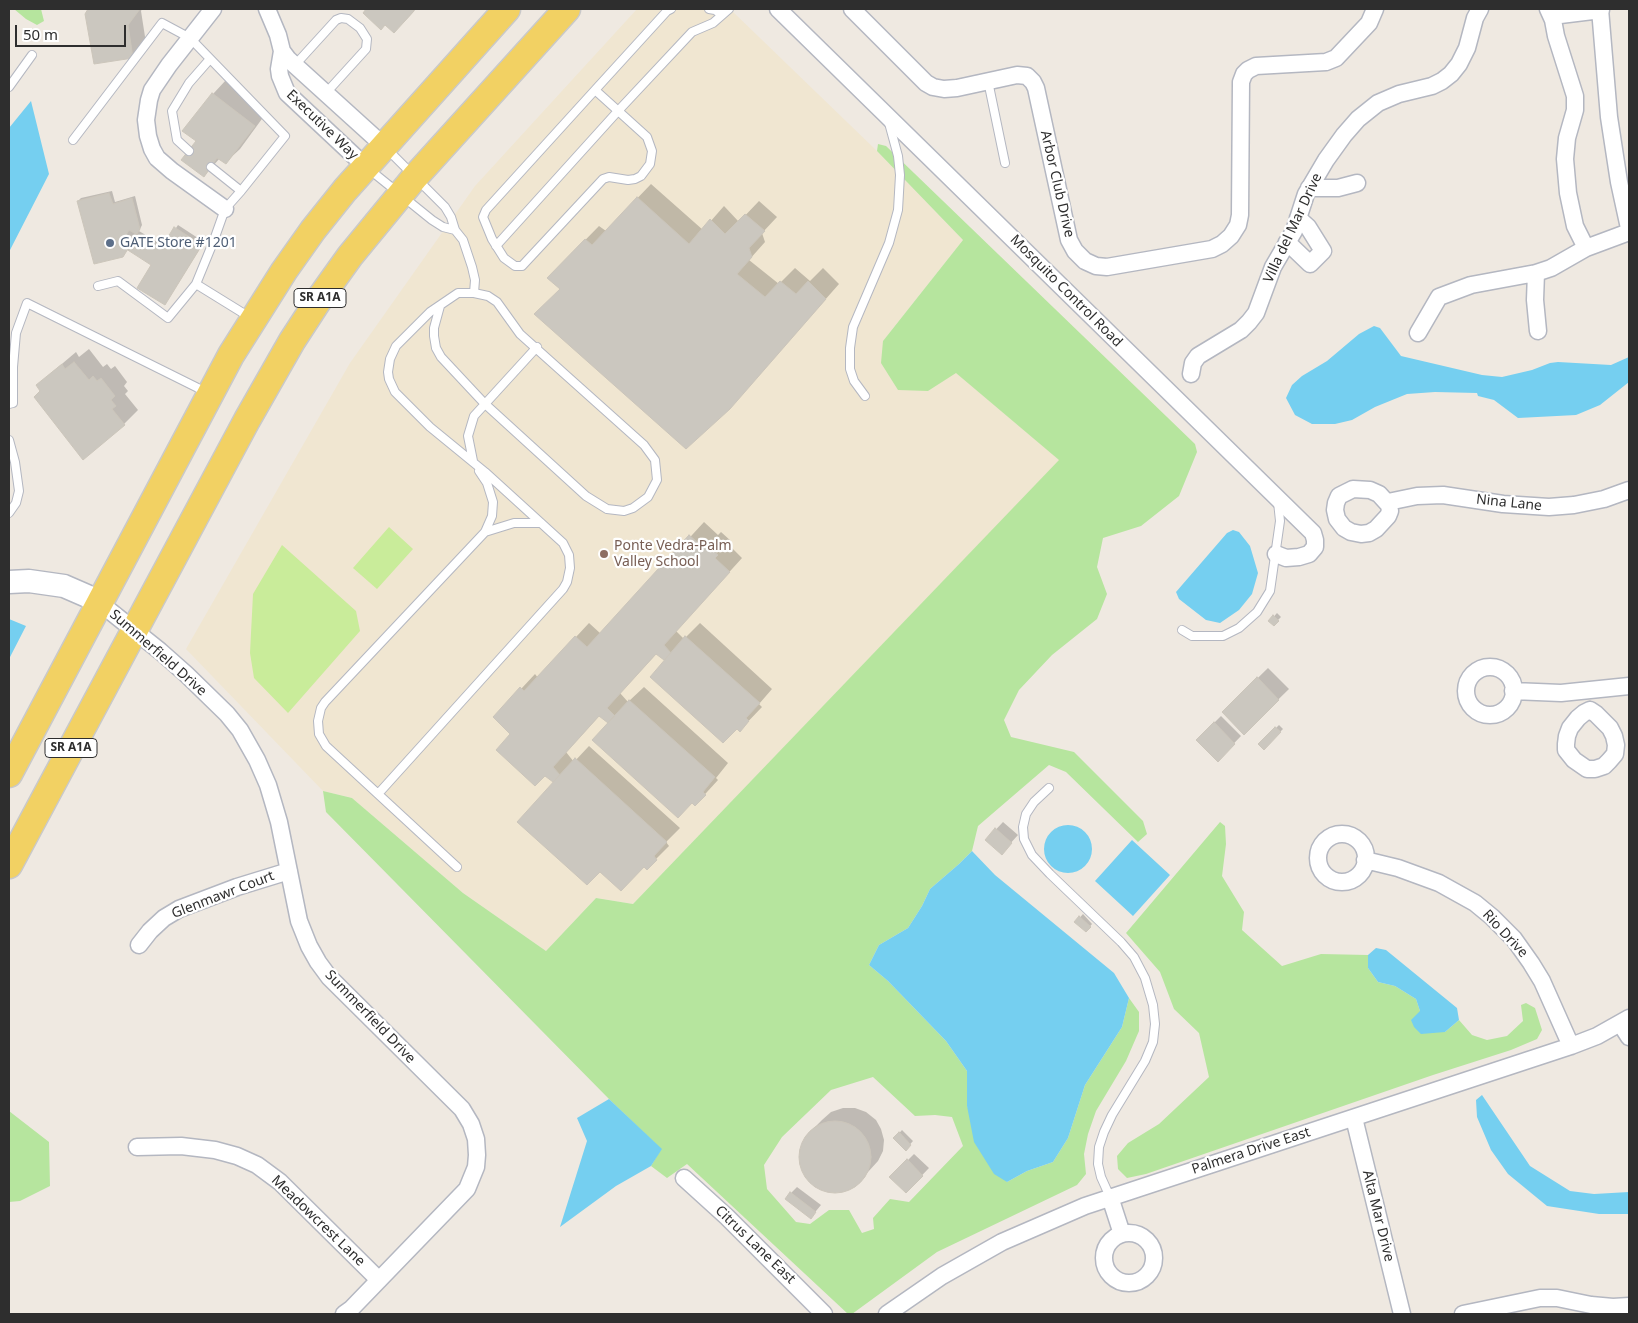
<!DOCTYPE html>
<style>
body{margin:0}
#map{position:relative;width:1638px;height:1323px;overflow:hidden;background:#efe9e1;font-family:"Noto Sans",sans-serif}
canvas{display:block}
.frame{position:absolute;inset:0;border:10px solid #2e2e2e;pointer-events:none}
.scale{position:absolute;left:15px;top:25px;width:111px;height:22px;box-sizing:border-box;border:2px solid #2e2e2e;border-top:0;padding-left:6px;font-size:15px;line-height:18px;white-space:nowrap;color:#2e2e2e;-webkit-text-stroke:4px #fff;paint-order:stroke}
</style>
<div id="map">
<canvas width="1638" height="1323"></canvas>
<div class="frame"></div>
<div class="scale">50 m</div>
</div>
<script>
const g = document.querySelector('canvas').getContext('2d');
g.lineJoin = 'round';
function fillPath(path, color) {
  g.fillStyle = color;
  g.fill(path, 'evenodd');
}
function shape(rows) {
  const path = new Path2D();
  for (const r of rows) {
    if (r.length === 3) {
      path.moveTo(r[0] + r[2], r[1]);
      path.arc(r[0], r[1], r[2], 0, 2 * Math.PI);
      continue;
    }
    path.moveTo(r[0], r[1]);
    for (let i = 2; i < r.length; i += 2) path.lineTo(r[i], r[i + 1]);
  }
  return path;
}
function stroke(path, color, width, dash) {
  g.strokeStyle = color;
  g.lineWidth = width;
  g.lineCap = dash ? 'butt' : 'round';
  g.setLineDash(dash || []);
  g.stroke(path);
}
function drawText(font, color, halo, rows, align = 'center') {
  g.font = font + ' "Noto Sans",sans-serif';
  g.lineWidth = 4.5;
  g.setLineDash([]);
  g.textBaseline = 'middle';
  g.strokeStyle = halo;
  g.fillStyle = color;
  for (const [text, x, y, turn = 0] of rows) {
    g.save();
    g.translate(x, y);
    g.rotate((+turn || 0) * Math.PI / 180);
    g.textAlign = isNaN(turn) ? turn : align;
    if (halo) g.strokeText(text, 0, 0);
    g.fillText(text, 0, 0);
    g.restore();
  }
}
fillPath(shape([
 [637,9,730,9,877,151,963,240,883,341,928,391,956,372,1060,460,633,904,596,898,546,951,463,893,352,798,323,791,186,649,350,363,475,186]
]), '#f0e6d1');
fillPath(shape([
 [14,9,41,9,44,21,37,25,26,19],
 [878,144,886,146,1195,444,1197,452,1179,496,1141,526,1103,538,1097,567,1107,594,1097,619,1052,655,1019,690,1004,720,1011,737,1074,752,1143,821,1147,834,1138,842,1066,772,1049,765,978,826,972,851,959,864,930,889,922,906,908,928,879,945,869,965,888,981,946,1041,967,1071,967,1106,1007,1182,1027,1171,1053,1162,1068,1138,1085,1085,1122,1027,1129,998,1139,1012,1139,1031,1126,1061,1096,1111,1088,1134,1084,1154,1086,1174,1077,1185,937,1252,852,1314,848,1314,687,1164,667,1178,651,1166,661,1149,609,1099,326,812,323,791,352,798,463,893,546,951,596,898,633,904,1059,460,956,373,928,391,898,390,881,363,883,341,963,240,877,151],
 [873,1077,915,1116,935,1115,952,1117,963,1146,909,1202,890,1199,873,1218,874,1229,862,1233,849,1210,829,1210,810,1224,796,1222,767,1189,764,1165,782,1137,831,1090],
 [1220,822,1225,826,1226,844,1222,876,1244,912,1242,930,1282,966,1321,954,1368,955,1368,968,1378,982,1395,986,1416,999,1420,1011,1445,1032,1459,1020,1472,1035,1487,1040,1507,1036,1523,1021,1521,1005,1526,1003,1535,1008,1542,1030,1537,1039,1511,1050,1433,1075,1146,1174,1127,1178,1118,1169,1117,1156,1128,1143,1159,1124,1209,1077,1199,1033,1174,1009,1160,972,1126,933],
 [9,1111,49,1142,50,1186,20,1201,9,1202]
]), '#b6e59e');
fillPath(shape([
 [389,527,413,549,377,589,353,568],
 [282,545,356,611,360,631,288,713,254,678,250,653,253,594]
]), '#c9ec9a');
fillPath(shape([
 [31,101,49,174,9,252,9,128],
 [1374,326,1380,328,1401,356,1482,375,1502,377,1532,370,1550,363,1558,362,1611,365,1629,357,1629,382,1600,405,1576,415,1518,418,1494,400,1478,396,1477,393,1435,392,1407,394,1375,407,1352,420,1335,424,1312,424,1295,415,1286,398,1292,385,1302,376,1327,361,1359,334],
 [1233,530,1239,532,1250,546,1258,573,1252,594,1239,610,1220,623,1206,620,1179,599,1176,592,1227,533],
 [9,619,26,626,9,659],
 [1068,849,24],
 [1132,840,1170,875,1133,916,1095,881],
 [972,851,995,875,1114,973,1129,998,1122,1027,1085,1085,1068,1138,1053,1162,1027,1171,1007,1182,994,1174,974,1142,967,1106,967,1071,946,1041,888,981,869,965,879,945,908,928,922,906,930,889,959,864],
 [1376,948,1386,950,1457,1008,1459,1020,1445,1032,1421,1034,1414,1027,1411,1020,1420,1011,1416,999,1395,986,1378,982,1368,968,1368,955],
 [1482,1095,1530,1166,1570,1191,1594,1194,1629,1192,1629,1214,1599,1214,1547,1206,1508,1174,1491,1150,1477,1117,1476,1100],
 [609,1099,662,1149,651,1166,616,1186,560,1227,587,1141,577,1118]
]), '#75cff0');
fillPath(shape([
 [90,9,142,9,141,11,146,43,132,57,86,14],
 [368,9,416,9,404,22,385,24,364,13],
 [226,80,267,112,240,149,226,162,220,158,204,176,198,141,213,94],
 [651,184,703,230,724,206,739,222,759,201,777,217,762,233,765,242,749,260,779,284,795,268,810,281,823,268,839,284,743,393,561,289,548,278,599,226,606,231],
 [112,191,115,202,135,196,142,225,139,231,164,246,178,225,204,242,165,304,153,264,78,201,81,198],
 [89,349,103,367,107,364,111,369,115,366,127,382,124,386,128,391,125,394,138,410,124,424,41,391,37,385,76,352,79,357],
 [704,522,718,535,721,532,731,541,728,544,742,558,676,631,684,639,700,623,772,689,759,704,762,707,740,730,657,653,620,693,628,702,644,687,728,763,716,778,718,780,696,804,600,715,566,752,574,762,589,746,680,828,666,842,669,846,647,868,644,866,600,870,555,782,545,775,512,734,495,717,535,674,538,678,589,623,601,634],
 [1277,613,1281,617,1274,624,1270,621],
 [1268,668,1289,689,1244,733,1223,712],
 [1221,716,1241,736,1218,760,1197,740],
 [1279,725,1283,729,1264,748,1260,744],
 [1003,822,1018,835,1008,846,986,840],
 [1083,914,1092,924,1086,931,1076,922],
 [843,1108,855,1108,866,1112,876,1120,881,1129,884,1140,883,1151,878,1161,857,1184,847,1189,837,1192,826,1190,816,1186,808,1179,802,1168,800,1156,802,1145,808,1134,822,1120,831,1112],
 [902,1130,913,1141,906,1149,895,1138],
 [914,1154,929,1168,906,1192,891,1177],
 [797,1187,821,1205,811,1217,791,1193]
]), '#0003');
const building = shape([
 [88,9,140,9,128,25,133,58,94,64,85,14,88,9],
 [366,9,412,9,414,11,394,33,385,25,381,30,363,13,366,9],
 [212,93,255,126,226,164,217,158,204,177,181,160,196,141,182,131,212,93],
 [109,193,113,204,132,198,140,229,123,257,94,264,77,201,109,193],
 [637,197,689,244,710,219,725,234,745,214,765,231,749,248,752,257,737,274,765,297,780,281,796,294,808,281,826,299,730,409,686,449,534,314,560,289,547,278,585,239,592,245,637,197],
 [174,227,202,245,165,305,137,288,151,265,120,245,129,230,161,249,174,227],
 [74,362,89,380,93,376,97,381,101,378,115,396,111,400,116,406,112,409,125,425,83,460,34,397,40,391,36,385,62,364,65,369,74,362],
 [689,535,704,548,707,545,718,555,715,558,730,572,664,645,671,653,664,660,656,654,607,708,615,716,608,723,599,716,553,767,560,775,553,782,545,776,535,786,496,750,510,734,493,717,520,687,524,691,575,636,587,647,689,535],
 [1273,615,1279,621,1274,626,1268,621,1273,615],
 [685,636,760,703,746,718,749,721,740,732,737,729,723,743,650,677,685,636],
 [1257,677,1279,700,1244,735,1222,712,1257,677],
 [629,700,715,777,703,792,706,795,695,806,692,803,678,818,592,740,629,700],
 [1214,722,1235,744,1218,762,1196,740,1214,722],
 [1275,727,1281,732,1264,750,1258,744,1275,727],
 [575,758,667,842,654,856,657,860,647,870,644,867,621,891,600,872,587,885,517,822,575,758],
 [995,828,1012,843,1002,855,985,840,995,828],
 [1079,916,1091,927,1086,932,1074,922,1079,916],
 [835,1157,36],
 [899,1132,911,1145,906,1151,893,1138,899,1132],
 [907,1159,923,1176,906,1193,889,1177,907,1159],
 [790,1192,816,1212,811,1219,785,1199,790,1192]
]);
fillPath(building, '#cbc7bf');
stroke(building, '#cbc5ba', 1);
const lane = shape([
 [709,9,715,10,722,15],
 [295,65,336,20,341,18,348,19,360,28,367,39,366,49,326,93],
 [988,81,1005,163],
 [9,87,32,55],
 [595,90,647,137,652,151,650,164,641,176,635,179,628,180,609,177,603,179,522,266,515,266,504,258,492,239,483,217,486,210,595,90,667,11,671,9],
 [73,140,162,23,190,38,285,136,241,191,211,167],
 [387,149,445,207,451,217,455,230,463,240,472,267,475,280,474,293],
 [189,151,177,140,172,111,189,83,210,59],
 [370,170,432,220,443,227,455,230],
 [496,246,618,111,692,32,713,23,729,9],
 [196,284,214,240,225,209,241,191],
 [98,286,118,281,168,318,196,284,251,318],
 [865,396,854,381,850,369,850,348,853,327,889,243,898,210,900,175,898,156,889,123],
 [9,404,13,403,13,367,16,333,27,303,208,393],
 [9,440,15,462,19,491,16,503,9,513],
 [473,461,468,436,474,416,537,347],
 [485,532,514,523,541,523],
 [1182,630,1192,636,1223,636,1239,628,1257,612,1270,591,1280,521,1278,502],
 [1049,788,1034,802,1026,814,1023,827,1024,839,1032,855,1050,874,1121,942,1134,957,1145,978,1153,1005,1155,1024,1153,1042,1145,1061,1112,1115,1104,1132,1099,1147,1098,1164,1101,1177,1110,1197],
 [378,794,563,589,567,582,570,568,569,555,563,543,485,472,430,427,395,392,389,379,388,372,390,359,396,346,430,312,458,293,474,293,488,296,497,302,520,334,644,445,655,460,657,480,648,497,633,508,624,511,607,509,586,496,484,403,441,357,436,348,434,336,434,328,440,306],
 [457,867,326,746,319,734,318,721,321,708,325,702,485,532,492,516,493,502,487,483,479,471]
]);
const street = shape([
 [213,9,169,65,152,90,149,100,146,120,148,136,152,149,157,158,172,171,225,209],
 [267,9,278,35,282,51,279,69,280,76,287,93,366,167],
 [778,9,1313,533,1315,540,1315,547,1309,554,1299,557,1286,558,1276,554],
 [852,9,926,83,933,87,944,89,957,88,1017,75,1027,76,1033,82,1036,88,1069,240,1075,251,1085,261,1096,266,1107,267,1212,249,1222,244,1231,236,1238,225,1240,215,1241,82,1244,74,1248,70,1256,66,1326,62,1336,58,1369,23,1375,9],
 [1548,9,1553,20,1556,36,1575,96,1575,110,1567,138,1565,159,1568,193,1575,226,1586,248],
 [1600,9,1609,117,1619,182,1629,228],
 [1552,16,1601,10],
 [282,51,288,59,384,146],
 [1309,188,1338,188,1357,183],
 [1287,242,1310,264,1323,251,1308,227,1298,218],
 [1536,273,1535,300,1538,331],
 [1418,333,1439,297,1471,285,1536,273,1551,268,1586,248,1629,232],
 [1191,374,1193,363,1198,356,1241,330,1249,322,1256,313,1273,267,1294,231,1306,194,1326,160,1344,135,1358,119,1378,103,1399,94,1432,86,1442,81,1451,74,1459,64,1467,48,1475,18,1480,9],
 [1353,489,1370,490,1379,494,1389,505,1390,511,1388,516,1376,529,1369,533,1361,534,1351,532,1344,528,1337,519,1335,510,1336,503,1339,496,1353,489],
 [1388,502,1417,496,1443,495,1503,504,1549,507,1574,505,1604,499,1629,490],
 [100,603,160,651,186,674,227,714,240,730,257,760,268,785,279,822,299,921,309,946,318,962,329,977,462,1109,471,1124,476,1139,477,1155,476,1167,467,1189,351,1309,344,1314],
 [1490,691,24],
 [1513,691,1561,693,1629,686],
 [1590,710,1596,714,1610,728,1614,736,1616,745,1615,754,1609,761,1604,766,1595,769,1587,769,1574,760,1566,750,1566,744,1567,736,1570,728,1578,718,1584,713,1590,710],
 [1342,858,24],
 [1365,860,1398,868,1439,883,1475,903,1492,917,1514,939,1531,963,1542,981,1571,1046],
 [139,945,150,931,164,918,179,909,237,887,289,871],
 [1620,1023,1629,1037],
 [1354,1118,1402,1314],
 [137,1147,181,1146,215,1150,237,1156,257,1165,280,1182,379,1280],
 [684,1178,727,1217,824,1314],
 [1110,1197,1122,1234],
 [1129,1258,25],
 [887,1314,942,1276,1002,1242,1085,1206,1571,1046,1597,1036,1629,1018],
 [1463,1314,1540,1298,1557,1298,1591,1305,1613,1307,1629,1306]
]);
const secondary = shape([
 [9,582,29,581,64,586,87,596,100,603]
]);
const primary = shape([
 [9,774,231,355,284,271,313,230,345,190,507,9],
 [9,865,247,420,292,341,320,298,350,256,415,177,567,9]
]);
stroke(lane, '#b4b7c1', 10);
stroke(street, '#b4b7c1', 19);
stroke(secondary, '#b4b7c1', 25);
stroke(primary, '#c9c9c9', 29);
stroke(lane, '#fff', 8);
stroke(street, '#fff', 16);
stroke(secondary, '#fff', 22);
stroke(primary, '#f2d163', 26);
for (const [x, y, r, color] of [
 [110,243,5,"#5c6f8a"],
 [604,554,5,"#8d6e63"]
]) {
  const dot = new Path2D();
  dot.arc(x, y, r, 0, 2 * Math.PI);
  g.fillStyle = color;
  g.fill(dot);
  stroke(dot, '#fff', 2);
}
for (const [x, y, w] of [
 [320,298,52],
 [71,748,52]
]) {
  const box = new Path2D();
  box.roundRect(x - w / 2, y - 9.5, w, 19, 4);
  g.fillStyle = '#fff';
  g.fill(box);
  stroke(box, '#2e2e2e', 1);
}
drawText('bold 12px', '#2e2e2e', null, [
 ["SR A1A",320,298],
 ["SR A1A",71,748]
]);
drawText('14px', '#2e2e2e', '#fff', [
 ["Executive Way",322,125,44],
 ["Arbor Club Drive",1057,184,77],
 ["Villa del Mar Drive",1293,228,-65],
 ["Mosquito Control Road",1066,291,45],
 ["Nina Lane",1509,503,6],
 ["Summerfield Drive",158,653,41],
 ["Glenmawr Court",223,895,-21],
 ["Rio Drive",1505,934,47],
 ["Summerfield Drive",370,1017,46],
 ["Palmera Drive East",1251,1151,-18],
 ["Alta Mar Drive",1378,1216,76],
 ["Meadowcrest Lane",318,1221,44],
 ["Citrus Lane East",755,1245,44]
]);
drawText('14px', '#4e5e75', '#fff', [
 ["GATE Store #1201",120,243]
], 'left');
drawText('14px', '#785e54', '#fff', [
 ["Ponte Vedra-Palm",614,546],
 ["Valley School",614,562]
], 'left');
</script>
